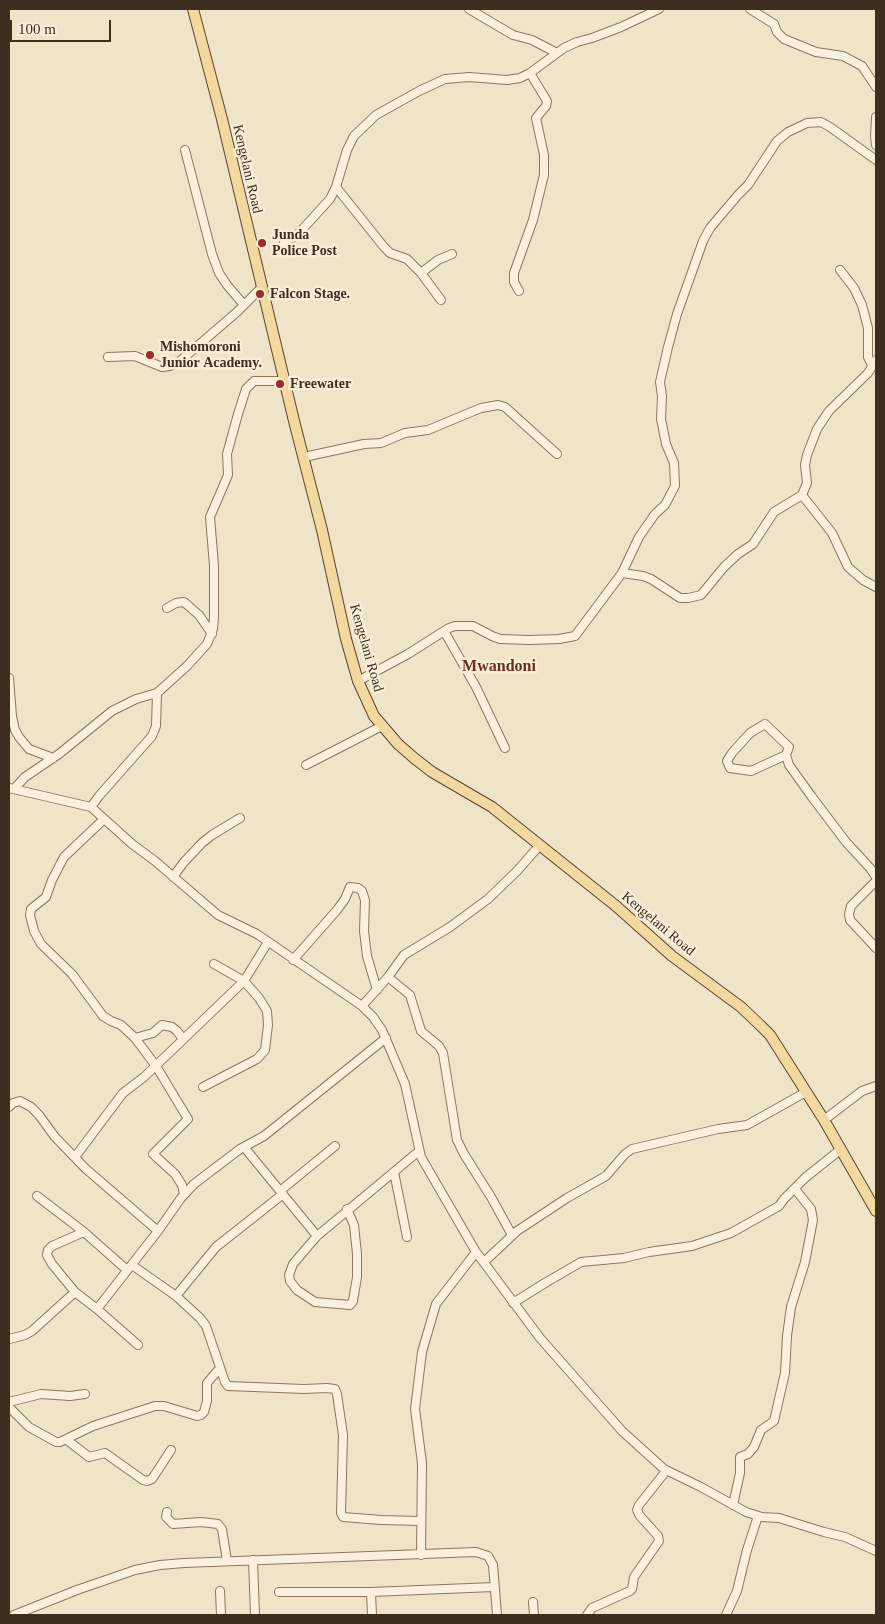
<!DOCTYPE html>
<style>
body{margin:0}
#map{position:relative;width:885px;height:1624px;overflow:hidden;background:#f0e4c8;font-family:"Times New Roman",serif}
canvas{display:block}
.frame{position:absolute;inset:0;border:10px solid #3d2e20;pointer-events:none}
.scale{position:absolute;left:10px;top:20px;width:101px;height:22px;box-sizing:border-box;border:2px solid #3d2e20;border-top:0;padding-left:6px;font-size:15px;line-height:18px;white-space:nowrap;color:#3d2e20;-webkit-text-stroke:4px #f7eed8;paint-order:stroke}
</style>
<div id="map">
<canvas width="885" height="1624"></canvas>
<div class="frame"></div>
<div class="scale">100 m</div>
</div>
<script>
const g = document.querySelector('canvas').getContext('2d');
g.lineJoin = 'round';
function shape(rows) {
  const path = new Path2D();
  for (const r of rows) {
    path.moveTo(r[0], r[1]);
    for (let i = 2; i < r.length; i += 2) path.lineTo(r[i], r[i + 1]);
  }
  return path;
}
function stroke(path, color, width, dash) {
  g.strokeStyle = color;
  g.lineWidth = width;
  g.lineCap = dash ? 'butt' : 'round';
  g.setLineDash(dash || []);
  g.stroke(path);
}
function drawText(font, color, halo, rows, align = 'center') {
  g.font = font + ' "Times New Roman",serif';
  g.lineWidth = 5;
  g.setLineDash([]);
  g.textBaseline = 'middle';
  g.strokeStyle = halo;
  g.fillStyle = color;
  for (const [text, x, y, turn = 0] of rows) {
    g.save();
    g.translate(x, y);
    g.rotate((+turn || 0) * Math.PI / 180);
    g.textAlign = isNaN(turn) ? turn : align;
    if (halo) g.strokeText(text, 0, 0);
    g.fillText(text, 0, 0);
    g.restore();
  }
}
const minor = shape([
 [469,9,513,35,532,40,557,53],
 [750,9,774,24,777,32,784,39,816,52,843,56,862,66,876,87],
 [876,117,875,137,876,145],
 [185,150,212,254,219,273,227,285,244,305],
 [336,187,384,247,390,253,407,259,421,273,441,300],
 [284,243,299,233,330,199,336,187,347,150,354,136,376,115,419,91,445,79,469,77,507,80,520,78,530,73,564,48,577,42,592,38,621,27,659,9],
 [840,270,854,288,862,305,868,328,868,357,872,365],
 [421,273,438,260,452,254],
 [519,291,514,282,514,273,533,220,544,175,544,155,536,118,546,106,547,101,530,73],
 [108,357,135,356,162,367,170,366,180,361,237,312,262,287],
 [304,457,364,444,381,443,405,433,428,430,481,408,498,405,505,407,557,454],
 [802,495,832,533,848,567,863,580,876,587],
 [622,573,643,576,651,579,680,598,688,598,701,595,724,567,738,554,753,544,774,512,802,495,807,483,805,465,807,455,817,429,829,411,868,373,876,360],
 [167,608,176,603,184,602,199,615,212,634],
 [444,631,476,687,505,748],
 [9,678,12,716,15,730,19,737,29,749,53,758],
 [358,681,408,654,449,628,455,626,473,626,492,636,500,639,530,640,559,639,575,636,622,573,639,537,655,514,665,505,675,486,674,463,666,444,661,419,662,396,660,382,668,347,677,314,703,241,710,228,738,195,748,185,777,141,788,132,807,123,821,122,830,127,876,160],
 [765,724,789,747,786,755,751,771,730,768,727,761,732,753,750,733,765,724],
 [786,755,789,765,812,797,846,842,870,868,876,877],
 [306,765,382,726],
 [9,788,91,807,132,844,155,861,218,915,257,934,362,1006,373,1017,382,1030,405,1084,421,1157,476,1252,540,1338,622,1431,664,1469,701,1487,746,1512,762,1517,779,1518,824,1532,845,1537,876,1551],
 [14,789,25,777,59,754,112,711,136,699,157,693,187,666,207,644,213,629,214,618,214,566,210,517,228,475,227,454,238,414,246,389,254,381,284,381],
 [91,807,99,796,152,736,156,726,157,693],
 [103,820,64,857,52,880,46,897,31,909,30,915,34,931,41,944,72,974,103,1016,111,1021,121,1025,135,1038,156,1066,188,1119,153,1154,175,1174,182,1185,184,1194],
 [173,877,184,862,202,843,212,835,240,818],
 [876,881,851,906,849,914,850,920,876,948],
 [293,960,337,910,345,899,350,887,358,888,362,891,365,900,364,931,367,956,377,990],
 [388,977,410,995,421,1031,439,1046,443,1053,457,1140,464,1154,491,1197,512,1235],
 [362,1006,388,977,404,955,450,927,488,899,517,871,539,846],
 [135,1038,153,1033,162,1025,172,1027,177,1031,183,1039],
 [203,1087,257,1059,265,1050,268,1025,267,1011,259,998,244,981,268,942],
 [9,1107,13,1103,20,1101,31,1107,39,1115,55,1137,86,1169,158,1231],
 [824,1120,862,1091,876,1086],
 [244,1147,317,1236,419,1151],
 [75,1157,123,1093,144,1077,244,981,214,964],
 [394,1172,407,1237],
 [280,1191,335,1146],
 [37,1196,84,1232,127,1270],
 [84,1232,52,1246,48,1250,47,1255,52,1264,75,1292,97,1309,158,1231,181,1198,194,1184,240,1149,264,1136,386,1038],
 [317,1236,293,1264,289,1275,290,1281,297,1290,315,1302,350,1305,353,1301,357,1277,357,1254,354,1225,347,1209],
 [484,1262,517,1231,567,1198,606,1176,625,1154,632,1149,718,1129,747,1125,806,1092],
 [132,1265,176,1296,200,1318,206,1326,225,1382,228,1386,304,1389,327,1388,335,1389,337,1394,343,1435,341,1513,343,1517,381,1520,420,1521],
 [176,1296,216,1247,283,1194],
 [513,1303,545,1283,581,1262,624,1258,649,1252,692,1246,731,1233,779,1206,784,1199,806,1177,840,1150],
 [97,1309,138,1345],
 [9,1339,25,1335,32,1331,75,1292],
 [9,1402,41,1394,70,1396,85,1394],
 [9,1407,29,1427,56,1442,60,1442,93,1426,155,1406,164,1406,197,1416,201,1415,204,1412,207,1401,207,1383,220,1368],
 [67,1440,89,1457,105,1453,143,1480,147,1481,152,1479,171,1450],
 [733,1505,740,1473,740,1457,748,1454,754,1447,761,1430,774,1421,785,1373,787,1336,791,1307,805,1262,813,1220,811,1209,795,1189],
 [167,1512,166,1517,173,1524,201,1522,218,1524,222,1529,227,1561],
 [421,1555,422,1463,415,1409,422,1352,436,1304,476,1252],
 [253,1560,255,1615],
 [220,1591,221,1615],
 [279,1592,371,1592,494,1587],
 [371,1592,372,1615],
 [533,1602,534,1615],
 [14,1615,77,1590,135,1570,160,1565,184,1563,476,1552,488,1556,493,1565,497,1615],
 [587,1615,592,1608,630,1591,632,1589,634,1577,659,1541,658,1536,640,1516,637,1510,639,1505,666,1471],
 [726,1615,737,1591,747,1550,758,1516]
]);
const major = shape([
 [193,9,222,119,294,421,322,530,346,639,358,681,374,716,398,744,414,758,432,772,492,807,616,906,672,956,741,1007,760,1025,770,1035,824,1120,876,1211]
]);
stroke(minor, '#8d765c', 10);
stroke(major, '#5b4430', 12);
stroke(minor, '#faf1dc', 8);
stroke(major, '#f3d9a0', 10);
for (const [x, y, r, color] of [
 [262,243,5,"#9e2a2b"],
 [260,294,5,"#9e2a2b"],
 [150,355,5,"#9e2a2b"],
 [280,384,5,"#9e2a2b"]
]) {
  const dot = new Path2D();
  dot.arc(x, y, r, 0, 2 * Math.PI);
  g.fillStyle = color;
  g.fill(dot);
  stroke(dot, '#f7eed8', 2);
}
drawText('14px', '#3d2e20', '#f7eed8', [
 ["Kengelani Road",247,169,77],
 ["Kengelani Road",366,648,74],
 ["Kengelani Road",658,924,40]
]);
drawText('bold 14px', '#3d2e20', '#f7eed8', [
 ["Junda",272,235],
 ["Police Post",272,251],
 ["Falcon Stage.",270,294],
 ["Mishomoroni",160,347],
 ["Junior Academy.",160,363],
 ["Freewater",290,384]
], 'left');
drawText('bold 16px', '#6b2e1e', '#f7eed8', [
 ["Mwandoni",499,667]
]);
</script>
